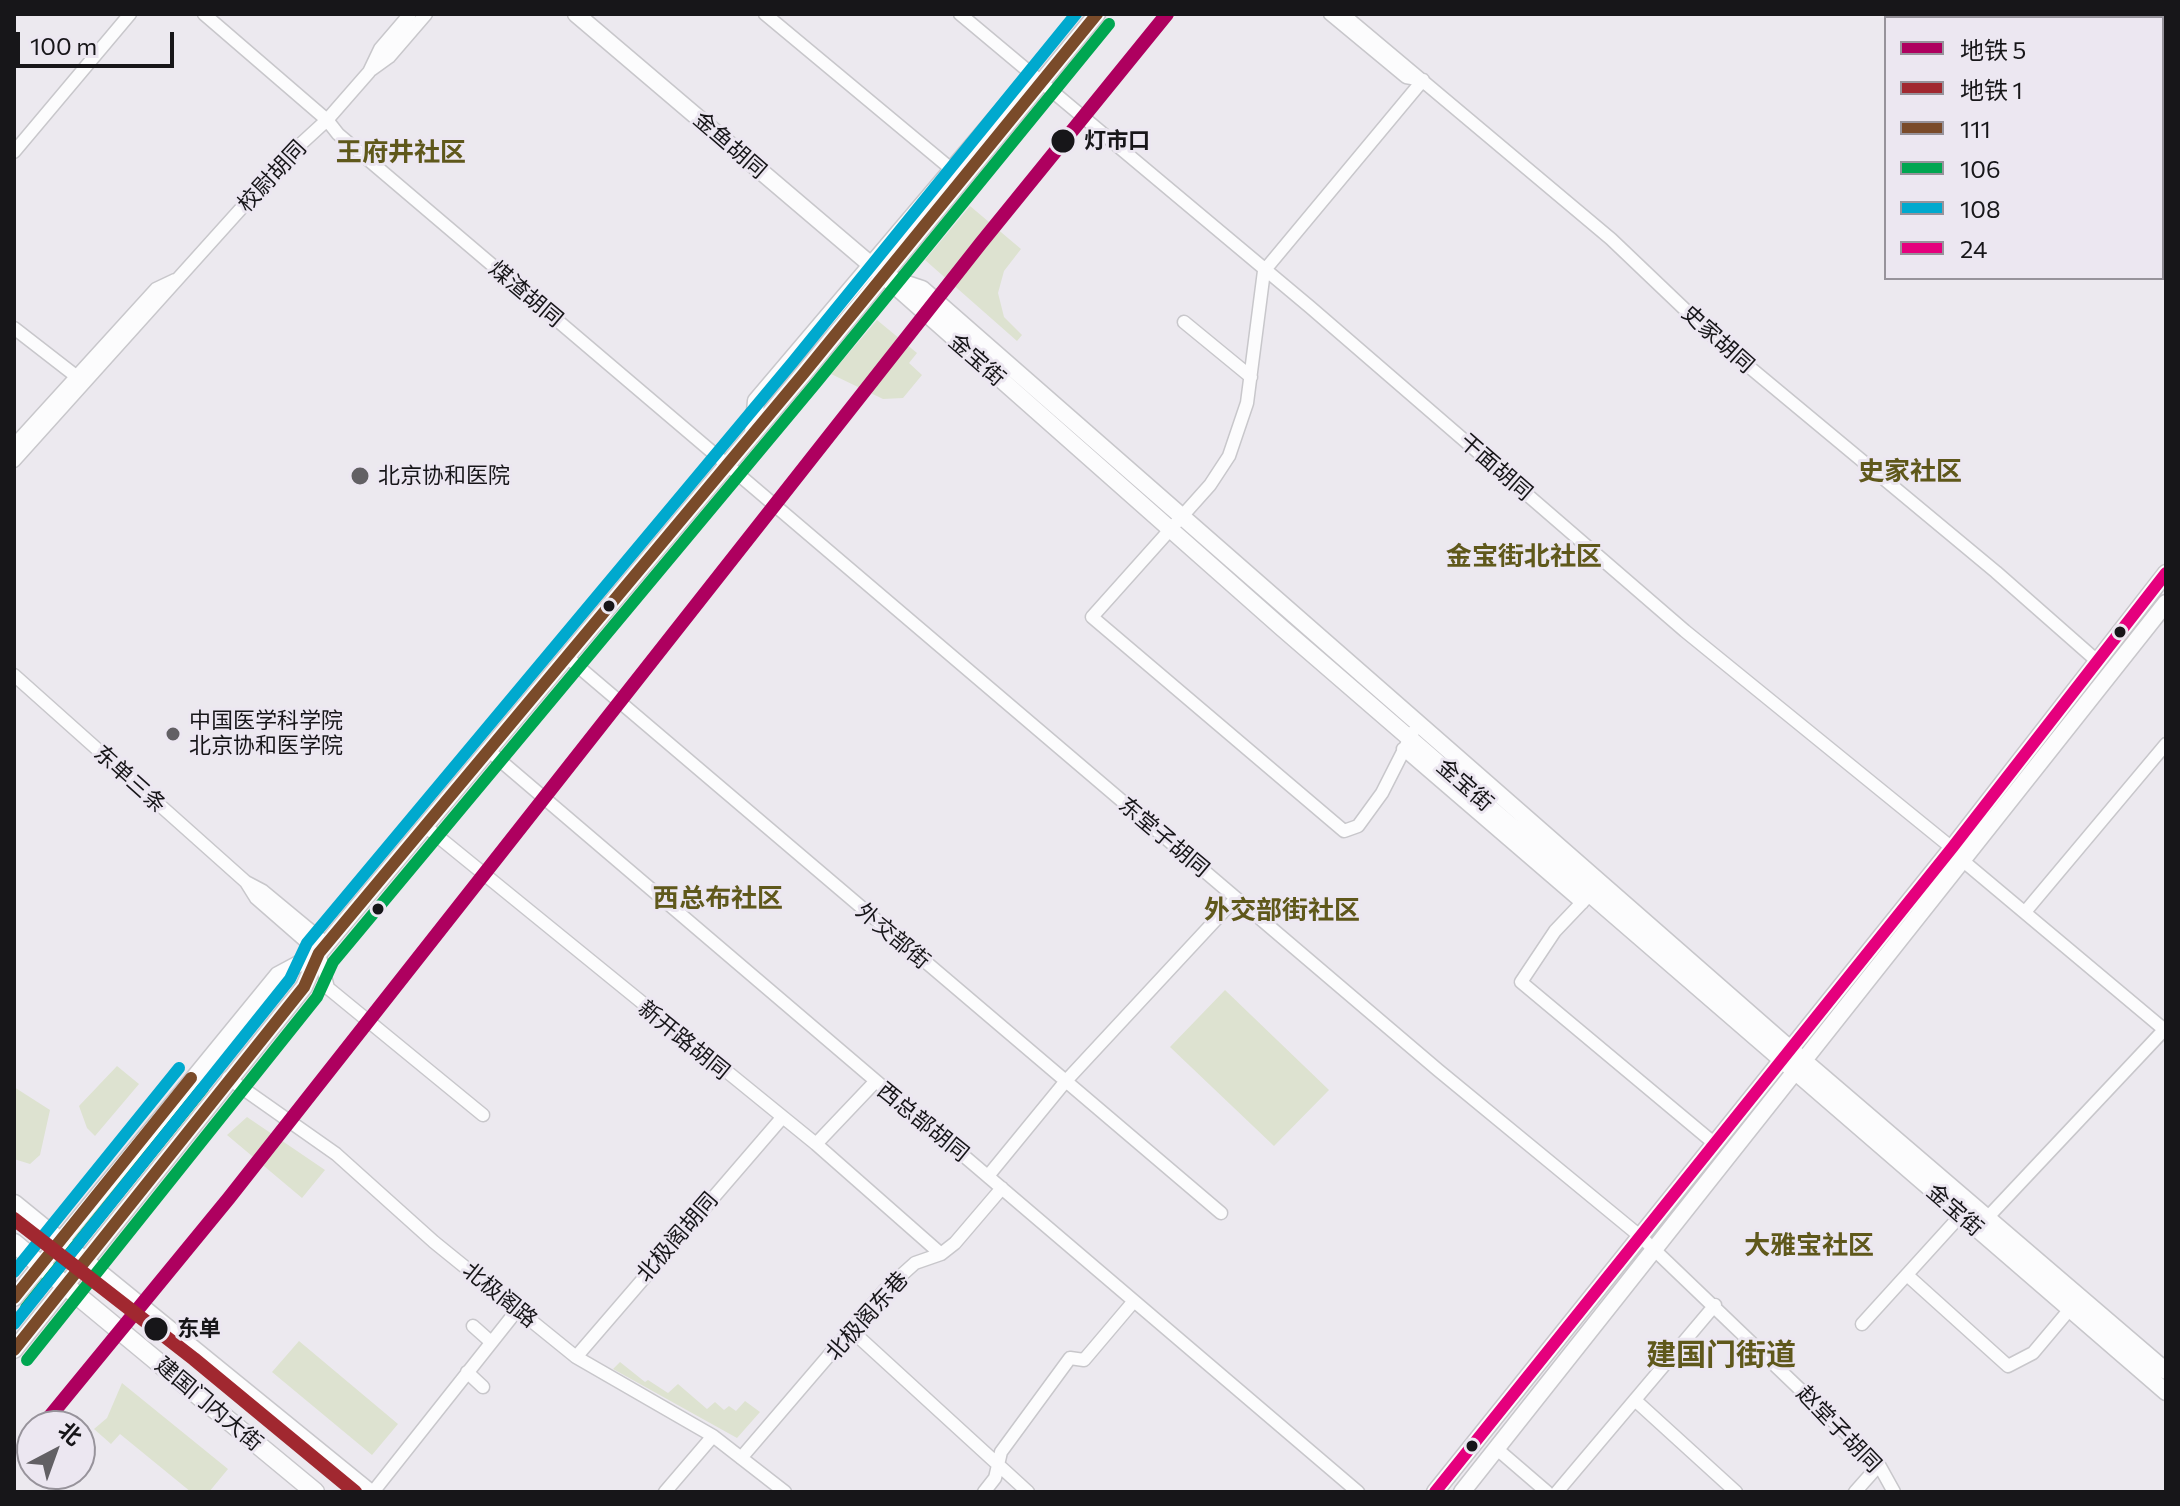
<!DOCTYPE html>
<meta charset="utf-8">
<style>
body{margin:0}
#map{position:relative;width:2180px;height:1506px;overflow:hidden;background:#ece9ef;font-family:Commissioner,"Noto Sans SC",sans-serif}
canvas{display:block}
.frame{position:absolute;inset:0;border:16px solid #171619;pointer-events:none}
.legend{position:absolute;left:1884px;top:16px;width:280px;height:264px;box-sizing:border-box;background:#ece7f1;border:2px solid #97939b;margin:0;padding:10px 14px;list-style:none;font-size:24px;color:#171619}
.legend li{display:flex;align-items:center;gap:16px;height:40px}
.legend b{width:40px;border:2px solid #97939b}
.north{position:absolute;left:16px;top:1410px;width:80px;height:80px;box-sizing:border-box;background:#ece7f1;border:2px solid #97939b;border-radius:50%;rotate:41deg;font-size:22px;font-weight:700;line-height:32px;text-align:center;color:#171619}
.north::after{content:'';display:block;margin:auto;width:28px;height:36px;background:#626064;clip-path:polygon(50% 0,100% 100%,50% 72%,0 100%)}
.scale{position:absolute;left:16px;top:32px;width:158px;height:36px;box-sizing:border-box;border:4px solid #171619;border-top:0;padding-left:10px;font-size:24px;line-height:28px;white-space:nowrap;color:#171619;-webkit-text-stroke:6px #ece7f1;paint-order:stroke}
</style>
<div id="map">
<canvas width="2180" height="1506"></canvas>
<div class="frame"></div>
<ul class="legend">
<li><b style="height:10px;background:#ae005f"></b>地铁 5</li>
<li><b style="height:10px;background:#a12830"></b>地铁 1</li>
<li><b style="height:10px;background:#7a4b2a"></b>111</li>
<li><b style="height:10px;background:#00a651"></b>106</li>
<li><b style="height:10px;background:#00a9ce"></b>108</li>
<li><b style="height:10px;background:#e5007d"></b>24</li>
</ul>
<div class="north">北</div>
<div class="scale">100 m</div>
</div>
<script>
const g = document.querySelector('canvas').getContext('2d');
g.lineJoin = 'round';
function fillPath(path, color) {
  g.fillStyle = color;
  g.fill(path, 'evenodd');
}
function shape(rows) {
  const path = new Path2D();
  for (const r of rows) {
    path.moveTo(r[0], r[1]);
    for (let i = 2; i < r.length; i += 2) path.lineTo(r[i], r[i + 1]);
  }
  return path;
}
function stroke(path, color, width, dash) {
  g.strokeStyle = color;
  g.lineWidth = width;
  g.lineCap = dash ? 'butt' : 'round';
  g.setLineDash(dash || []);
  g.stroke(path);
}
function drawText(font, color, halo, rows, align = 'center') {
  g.font = font + ' Commissioner,"Noto Sans SC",sans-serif';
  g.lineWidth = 6;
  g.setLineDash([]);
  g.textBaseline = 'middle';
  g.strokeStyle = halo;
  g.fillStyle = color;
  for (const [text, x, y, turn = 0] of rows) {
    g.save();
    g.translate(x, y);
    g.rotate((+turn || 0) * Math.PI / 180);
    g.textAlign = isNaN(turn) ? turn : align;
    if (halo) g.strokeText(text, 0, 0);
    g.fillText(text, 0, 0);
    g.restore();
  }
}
fillPath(shape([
 [970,206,1021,249,1004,271,998,293,1004,317,1022,335,1017,341,925,260],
 [877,320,917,353,909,363,922,375,903,398,883,399,831,374],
 [1225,990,1329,1090,1274,1146,1170,1047],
 [117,1066,139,1084,95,1136,87,1128,79,1106],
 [14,1087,50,1110,40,1155,30,1164,14,1159],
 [247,1117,325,1170,302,1198,227,1135],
 [299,1341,398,1424,372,1455,272,1372],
 [620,1362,645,1382,648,1380,668,1393,678,1384,707,1409,715,1402,724,1410,729,1406,736,1411,745,1401,760,1412,737,1438,613,1369],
 [122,1383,228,1469,209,1492,191,1492,120,1434,111,1444,94,1429,107,1418]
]), '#dde2d0');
const minor = shape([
 [204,14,327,120,338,134,718,457,1438,1070,1641,1237,1879,1465,1894,1492],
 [765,14,956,173],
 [960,14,1310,307,1685,631,1952,848],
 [1330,14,1406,77,1423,80],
 [1343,14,1611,239,1718,341,1996,572,2096,660],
 [371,70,389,57,426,14],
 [14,152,130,14],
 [1184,322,1251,377],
 [14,328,81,380],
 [14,445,156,289,175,280],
 [14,461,291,153,327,120,369,72,380,49,410,14],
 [567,657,1221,1213],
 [14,675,246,882,263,891,327,944],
 [1413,732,1382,793,1358,826,1344,831,1092,617,1210,485,1229,456,1247,403,1264,271,1423,80],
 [1403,749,1582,903],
 [489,751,1358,1492],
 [425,826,816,1144,941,1254],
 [1962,860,2166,1031],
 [246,882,256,898,319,953,328,988,483,1115],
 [1594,890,1555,931,1521,982,1715,1144],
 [2025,912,2166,744],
 [228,1078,336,1154,434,1242,576,1357,713,1436,785,1492],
 [816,1144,874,1083],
 [988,1176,1065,1082,1236,898],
 [1988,1217,2164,1030],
 [1907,1275,2008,1366,2033,1353,2070,1309],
 [1862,1324,1961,1215],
 [473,1326,491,1342],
 [852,1331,1028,1492],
 [576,1357,781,1119],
 [467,1372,483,1387],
 [1636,1401,1736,1492],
 [1497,1449,1547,1492],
 [741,1458,885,1290,915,1263,941,1254,955,1243,1002,1188],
 [373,1492,518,1309],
 [665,1492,713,1436],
 [984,1492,995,1478,1001,1452,1070,1358,1084,1360,1134,1301],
 [1557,1492,1715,1305],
 [1855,1492,1879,1465]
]);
const major = shape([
 [576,14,884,276,1282,628,2166,1392],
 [886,277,922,289,1789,1048,2166,1371],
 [753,433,756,401,1023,86,1041,84],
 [14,1298,278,975,319,953],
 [14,1350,304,987,319,953,804,373,1097,14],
 [1435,1492,1952,848,2166,573],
 [1462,1492,2166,603]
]);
const highway = shape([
 [14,1204,368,1492],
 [14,1243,315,1492]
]);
stroke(minor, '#c8c7cb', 15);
stroke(major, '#c8c7cb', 19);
stroke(highway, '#c8c7cb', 21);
stroke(minor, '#fcfcfd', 12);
stroke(major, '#fcfcfd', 16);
stroke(highway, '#fcfcfd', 18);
stroke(shape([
 [14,1298,191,1078],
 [14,1350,304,987,319,953,804,373,1097,14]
]), '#7a4b2a', 12);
stroke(shape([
 [26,1308,203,1088],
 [27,1360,317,997,333,962,816,383,1109,24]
]), '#00a651', 12);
stroke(shape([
 [14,1272,179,1068],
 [14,1324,290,979,307,943,792,363,1076,14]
]), '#00a9ce', 12);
stroke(shape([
 [1435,1492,1952,848,2166,573]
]), '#e5007d', 12);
stroke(shape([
 [42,1426,229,1198,981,243,1167,14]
]), '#ae005f', 14);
stroke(shape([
 [14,1219,194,1359,355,1492]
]), '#a12830', 14);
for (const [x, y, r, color] of [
 [1063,141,13,"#171619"],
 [360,476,10,"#626064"],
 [609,606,7,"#171619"],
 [2120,632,7,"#171619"],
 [173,734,8,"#626064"],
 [378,909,7,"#171619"],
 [156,1329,13,"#171619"],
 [1472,1446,7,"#171619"]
]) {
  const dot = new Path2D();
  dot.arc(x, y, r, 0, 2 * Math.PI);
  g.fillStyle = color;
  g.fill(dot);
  stroke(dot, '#ece7f1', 3);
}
drawText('bold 22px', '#171619', '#ece7f1', [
 ["灯市口",1084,141],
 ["东单",177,1329]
], 'left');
drawText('22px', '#171619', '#ece7f1', [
 ["金鱼胡同",730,145,41],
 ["校尉胡同",272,176,-47],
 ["煤渣胡同",526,294,40],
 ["史家胡同",1718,339,42],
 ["金宝街",977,360,41],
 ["干面胡同",1496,467,41],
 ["东单三条",130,779,42],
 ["金宝街",1465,785,41],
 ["东堂子胡同",1164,837,40],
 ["外交部街",893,936,40],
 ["新开路胡同",684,1040,39],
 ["西总部胡同",923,1122,39],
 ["金宝街",1955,1210,41],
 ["北极阁胡同",677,1237,-49],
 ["北极阁路",500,1295,39],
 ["北极阁东巷",867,1316,-48],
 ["建国门内大街",209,1404,40],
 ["赵堂子胡同",1839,1429,46]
]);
drawText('22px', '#171619', '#ece7f1', [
 ["北京协和医院",378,476],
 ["中国医学科学院",189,721],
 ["北京协和医学院",189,746]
], 'left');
drawText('bold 26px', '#5f581b', '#ece7f1', [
 ["王府井社区",401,152],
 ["史家社区",1910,471],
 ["金宝街北社区",1524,556],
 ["西总布社区",718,898],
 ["外交部街社区",1282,910],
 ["大雅宝社区",1809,1245]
]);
drawText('bold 30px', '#5f581b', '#ece7f1', [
 ["建国门街道",1721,1355]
]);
</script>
